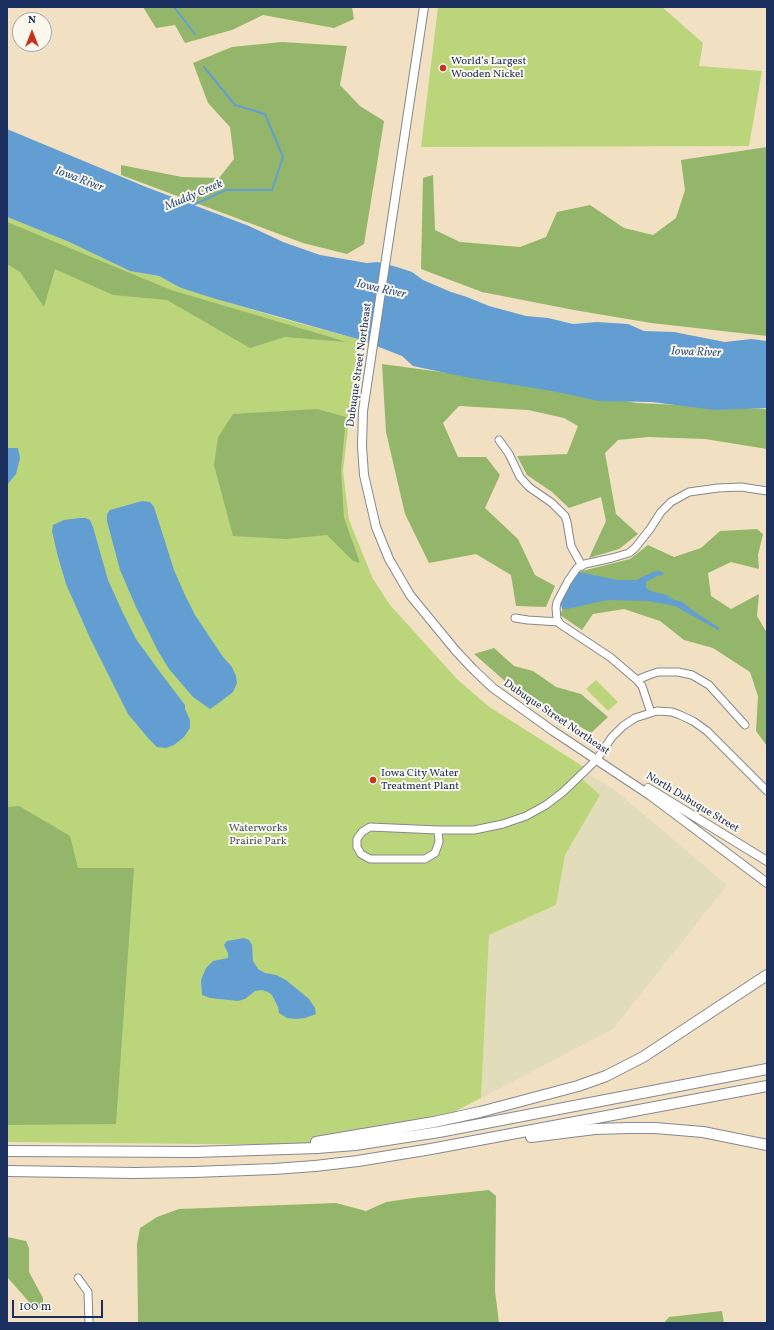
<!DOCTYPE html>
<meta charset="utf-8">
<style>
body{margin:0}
#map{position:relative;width:774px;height:1330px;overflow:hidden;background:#f1e1c2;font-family:Vollkorn,serif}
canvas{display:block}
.frame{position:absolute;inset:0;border:8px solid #1b2f5e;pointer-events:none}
.north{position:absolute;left:12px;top:12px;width:40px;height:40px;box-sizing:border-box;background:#fbf7ec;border:1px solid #a1a7b3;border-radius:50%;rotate:0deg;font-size:11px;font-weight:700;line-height:16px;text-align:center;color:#1b2f5e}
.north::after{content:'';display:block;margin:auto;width:14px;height:18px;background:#c8321e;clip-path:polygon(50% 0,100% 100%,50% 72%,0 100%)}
.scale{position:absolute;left:12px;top:1300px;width:91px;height:18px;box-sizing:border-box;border:2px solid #1b2f5e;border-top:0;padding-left:5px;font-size:12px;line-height:14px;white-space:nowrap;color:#1b2f5e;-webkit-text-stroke:3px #fbf7ec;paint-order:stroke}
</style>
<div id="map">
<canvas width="774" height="1330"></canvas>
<div class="frame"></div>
<div class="north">N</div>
<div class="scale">100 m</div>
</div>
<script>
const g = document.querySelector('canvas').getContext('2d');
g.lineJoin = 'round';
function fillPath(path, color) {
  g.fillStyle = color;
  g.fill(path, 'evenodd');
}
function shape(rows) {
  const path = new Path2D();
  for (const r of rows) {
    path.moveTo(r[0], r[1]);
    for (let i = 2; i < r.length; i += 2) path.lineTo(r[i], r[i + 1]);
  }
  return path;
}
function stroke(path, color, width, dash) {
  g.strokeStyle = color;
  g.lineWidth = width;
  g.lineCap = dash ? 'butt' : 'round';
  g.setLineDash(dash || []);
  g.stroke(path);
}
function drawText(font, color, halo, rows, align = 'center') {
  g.font = font + ' Vollkorn,serif';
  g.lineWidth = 4;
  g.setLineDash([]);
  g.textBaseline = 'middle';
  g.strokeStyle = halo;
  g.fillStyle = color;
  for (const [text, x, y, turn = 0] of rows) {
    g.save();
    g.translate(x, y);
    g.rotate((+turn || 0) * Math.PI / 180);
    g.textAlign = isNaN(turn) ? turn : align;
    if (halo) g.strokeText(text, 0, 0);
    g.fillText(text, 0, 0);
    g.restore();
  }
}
fillPath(shape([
 [589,774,616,791,727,885,613,1029,481,1098,489,935,556,905,565,855,599,796,583,780]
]), '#e1dcba');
fillPath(shape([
 [438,7,662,7,703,43,699,66,762,71,749,146,421,147],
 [7,217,67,241,130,271,159,276,181,288,280,318,361,340,353,386,343,471,349,520,373,579,390,605,457,679,488,706,587,769,581,774,583,780,600,795,565,855,556,905,489,935,481,1098,434,1122,297,1145,7,1142],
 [596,680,618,702,608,711,586,689]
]), '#bbd57b');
fillPath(shape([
 [143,7,352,7,354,19,334,28,263,15,232,30,185,43,175,25,156,28],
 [282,42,347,46,340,85,360,106,384,121,364,244,347,254,303,243,121,175,121,165,182,177,219,178,234,159,230,127,208,103,193,63,232,47],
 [767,147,767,336,651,323,574,310,482,292,421,269,423,178,433,175,435,230,460,242,520,247,546,237,557,212,590,205,624,228,653,235,676,218,685,190,681,160],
 [7,222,171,290,347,342,285,337,250,348,167,300,113,295,55,269,44,307,20,272,7,264],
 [382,364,493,379,637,403,767,409,767,449,705,439,648,437,618,440,605,453,616,514,638,534,619,549,589,558,606,521,601,497,569,508,552,492,527,475,517,456,567,454,578,426,564,418,528,410,459,406,443,423,458,457,486,457,500,475,485,508,518,539,535,575,555,586,546,607,516,606,511,575,476,554,429,563,405,514,386,432],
 [317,409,346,417,341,471,344,518,360,563,353,561,327,535,286,539,233,536,214,465,218,437,233,414],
 [757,529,763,534,758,555,759,569,731,562,708,573,711,596,731,609,759,594,757,616,767,633,767,746,756,731,758,696,750,672,713,648,684,640,660,621,624,609,593,614,582,630,560,615,578,572,630,559,648,545,674,557,701,548,720,531],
 [494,648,514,666,533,671,556,687,581,694,608,717,591,733,514,689,474,654],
 [19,806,70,836,78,868,134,868,116,1124,7,1125,7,807],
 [489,1190,496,1196,495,1291,499,1323,138,1323,137,1244,140,1228,157,1217,179,1209,336,1203,366,1211,386,1202,413,1198],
 [7,1237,26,1241,29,1248,29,1272,43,1298,43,1309,31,1304,7,1277],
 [722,1311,724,1323,664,1323,669,1317]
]), '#94b66b');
fillPath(shape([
 [7,129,146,187,249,226,283,242,320,255,367,263,377,262,397,267,412,272,423,280,451,292,467,297,489,306,526,316,548,318,573,324,597,322,628,324,644,331,674,332,725,342,751,339,767,341,767,408,715,410,652,402,599,401,552,391,465,377,413,366,402,356,361,340,216,299,181,288,159,276,130,271,67,241,7,217],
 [7,448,18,448,20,458,16,474,7,485],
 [142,501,150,502,154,507,174,570,184,593,195,615,223,657,232,667,236,676,237,683,233,692,220,702,210,709,193,697,169,669,158,651,136,607,120,570,107,521,107,514,110,510],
 [80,518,85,518,90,520,93,527,108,580,122,611,136,639,160,672,185,705,185,709,190,720,190,728,184,737,174,745,166,748,157,747,148,738,128,714,90,638,66,584,57,553,52,531,53,525,64,520],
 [659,571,664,573,663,575,657,576,646,582,646,588,651,591,667,595,672,599,682,602,695,612,718,627,720,631,675,606,648,601,607,600,567,609,562,609,561,605,561,599,570,580,578,572,618,580,636,580,653,572],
 [244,938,249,940,252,945,253,961,258,969,265,973,276,975,286,980,309,999,315,1008,316,1014,305,1018,296,1019,287,1018,279,1013,278,1007,272,995,268,992,262,990,255,991,245,999,238,1001,210,998,202,995,201,980,206,968,213,961,228,958,228,953,224,945,227,941]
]), '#639ed3');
stroke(shape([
 [174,7,195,34],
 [191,206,226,190,272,190,283,157,265,114,235,105,204,67]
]), '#639ed3', 2);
const minor = shape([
 [499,440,509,454,520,477,529,487,552,503,565,516,567,522,571,546,582,566],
 [515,618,528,620,559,622],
 [637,680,649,675,658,672,678,672,692,675,709,685,745,725],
 [651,713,642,686,637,680,610,657,560,624,557,619,556,608,557,602,568,581,577,568,585,564,612,558,629,553,635,548,650,529,661,512,671,502,689,492,718,488,741,487,767,491],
 [438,830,439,842,435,853,425,859,370,859,361,854,357,847,357,839,362,832,370,827,438,830,474,830,503,824,526,816,546,805,563,792,587,769,597,759,612,737,623,726,635,718,657,711,672,712,680,715,693,721,707,731,767,791],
 [78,1278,88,1292,89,1323]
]);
const major = shape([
 [424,7,363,411,362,446,364,475,376,527,389,559,410,595,456,651,473,669,493,688,553,731,651,796,767,883],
 [648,788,767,861]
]);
const highway = shape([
 [531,1137,595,1129,629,1128,655,1128,703,1132,767,1145],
 [316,1142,434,1122,480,1112,578,1086,606,1076,643,1057,767,975],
 [7,1151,195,1152,317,1148,355,1145,439,1132,767,1069],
 [7,1171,134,1173,194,1172,274,1169,315,1166,358,1161,431,1149,767,1086]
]);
stroke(minor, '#868890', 9);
stroke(major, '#868890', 10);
stroke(highway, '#868890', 12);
stroke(minor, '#fff', 7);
stroke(major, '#fff', 8);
stroke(highway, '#fff', 10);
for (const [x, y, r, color] of [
 [443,68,4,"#c8321e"],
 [373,780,4,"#c8321e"]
]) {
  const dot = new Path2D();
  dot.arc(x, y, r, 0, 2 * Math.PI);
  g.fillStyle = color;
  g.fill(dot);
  stroke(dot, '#fbf7ec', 1.5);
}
drawText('11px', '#1b2f5e', '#fbf7ec', [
 ["World’s Largest",451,62],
 ["Wooden Nickel",451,75],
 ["Iowa City Water",381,774],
 ["Treatment Plant",381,787]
], 'left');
drawText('11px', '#1b2f5e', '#fbf7ec', [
 ["Dubuque Street Northeast",360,365,-82],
 ["Dubuque Street Northeast",556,718,34],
 ["North Dubuque Street",692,803,31]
]);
drawText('11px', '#435865', '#fbf7ec', [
 ["Waterworks",258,829],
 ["Prairie Park",258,842]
]);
drawText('italic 12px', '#345687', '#fbf7ec', [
 ["Iowa River",79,180,21],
 ["Muddy Creek",194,196,-23],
 ["Iowa River",381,290,13],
 ["Iowa River",696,353,2]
]);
</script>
